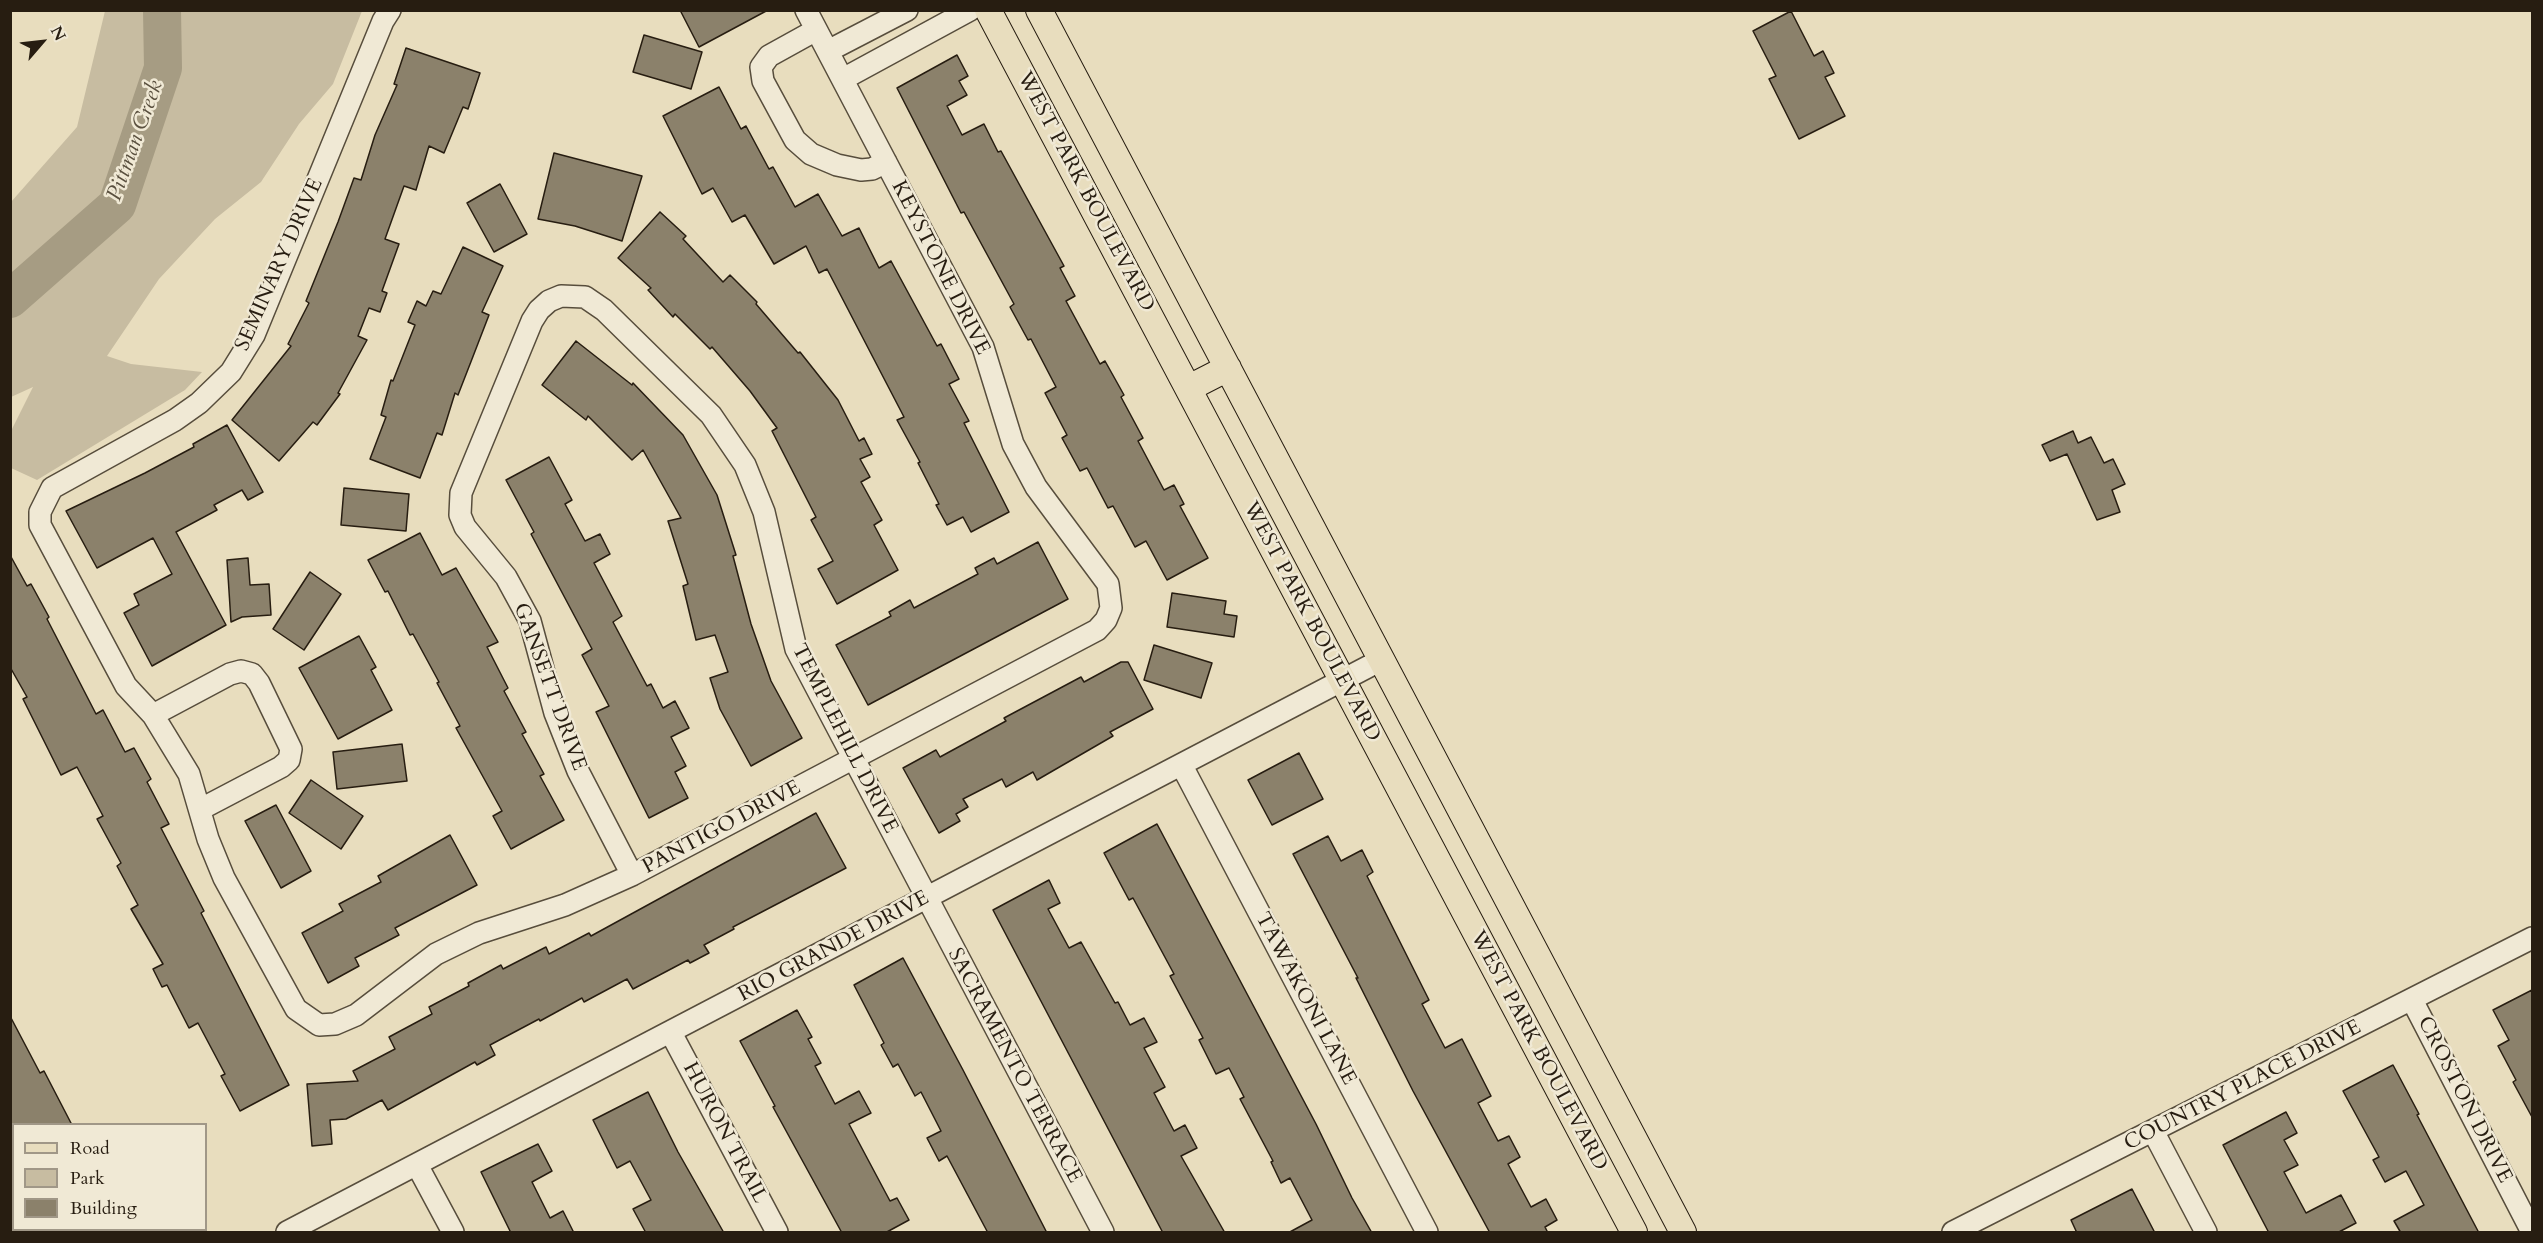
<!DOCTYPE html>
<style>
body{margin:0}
#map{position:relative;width:2543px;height:1243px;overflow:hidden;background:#e8ddbe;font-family:Cardo,serif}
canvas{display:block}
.frame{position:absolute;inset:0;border:12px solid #271d11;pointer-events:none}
.legend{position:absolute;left:12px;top:1123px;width:195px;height:108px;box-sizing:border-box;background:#f0e9d5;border:2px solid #a09787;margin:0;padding:8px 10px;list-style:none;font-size:18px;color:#271d11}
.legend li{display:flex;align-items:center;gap:12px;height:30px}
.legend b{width:30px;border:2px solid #a09787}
.north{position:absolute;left:12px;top:12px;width:60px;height:60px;-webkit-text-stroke:4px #f0e9d5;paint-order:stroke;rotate:62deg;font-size:16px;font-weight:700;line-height:24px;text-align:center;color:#271d11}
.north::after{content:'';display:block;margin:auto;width:21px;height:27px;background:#271d11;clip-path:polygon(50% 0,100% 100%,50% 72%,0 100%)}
</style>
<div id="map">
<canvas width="2543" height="1243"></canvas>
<div class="frame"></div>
<ul class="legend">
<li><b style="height:8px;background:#e8ddbe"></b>Road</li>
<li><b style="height:16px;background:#c7bca1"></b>Park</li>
<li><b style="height:16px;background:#8b816b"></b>Building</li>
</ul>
<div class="north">N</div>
</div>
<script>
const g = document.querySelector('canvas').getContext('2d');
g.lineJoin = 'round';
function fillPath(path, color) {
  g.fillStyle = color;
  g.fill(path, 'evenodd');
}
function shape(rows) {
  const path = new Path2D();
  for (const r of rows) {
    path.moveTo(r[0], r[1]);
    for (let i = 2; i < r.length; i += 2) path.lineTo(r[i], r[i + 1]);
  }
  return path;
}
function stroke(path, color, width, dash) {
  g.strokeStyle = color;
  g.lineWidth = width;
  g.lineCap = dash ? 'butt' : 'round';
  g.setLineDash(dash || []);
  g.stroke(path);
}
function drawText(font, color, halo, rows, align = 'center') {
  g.font = font + ' Cardo,serif';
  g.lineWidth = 5;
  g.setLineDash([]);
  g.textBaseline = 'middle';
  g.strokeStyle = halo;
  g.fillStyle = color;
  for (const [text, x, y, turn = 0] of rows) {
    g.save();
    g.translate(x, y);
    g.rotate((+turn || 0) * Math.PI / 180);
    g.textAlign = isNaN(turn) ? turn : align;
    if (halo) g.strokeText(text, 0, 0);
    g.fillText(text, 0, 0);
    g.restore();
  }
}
fillPath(shape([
 [105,11,362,11,333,84,299,124,261,182,215,219,159,279,107,356,131,364,202,372,185,390,37,480,11,468,11,431,33,387,11,397,11,202,77,127]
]), '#c7bca1');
stroke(shape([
 [10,299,117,205,163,68,162,10]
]), '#a69c83', 38);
const building = shape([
 [680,10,768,10,699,47,680,10],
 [1791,11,1814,56,1823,51,1834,73,1825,77,1845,116,1799,139,1769,79,1776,76,1753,31,1791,11],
 [644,35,702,52,691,89,633,72,644,35],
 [406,48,480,73,468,109,463,107,444,153,429,146,416,190,404,186,385,239,399,244,382,291,387,293,380,312,369,308,358,336,367,340,338,393,340,394,317,425,313,422,279,461,232,420,291,346,288,344,309,303,306,301,338,222,354,178,361,180,375,135,397,85,394,84,406,48],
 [957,55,968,76,959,81,967,95,947,106,962,135,984,124,998,152,1001,151,1064,266,1060,268,1075,296,1066,301,1100,364,1105,361,1124,395,1121,397,1143,438,1138,441,1164,490,1174,485,1184,504,1180,506,1208,558,1167,580,1146,541,1135,547,1113,506,1108,508,1087,468,1080,471,1062,438,1067,435,1045,393,1056,387,1031,339,1028,340,1010,307,1014,304,964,212,961,213,897,88,957,55],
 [719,87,741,129,746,126,769,169,773,167,795,207,818,194,842,236,859,228,879,268,891,261,937,346,941,344,959,379,949,384,969,421,964,423,1009,512,971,532,963,517,947,525,936,505,939,504,918,463,920,462,897,420,904,417,827,269,819,273,806,246,774,264,745,215,732,222,713,188,702,194,663,116,719,87],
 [554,153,642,176,622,241,575,226,538,219,554,153],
 [500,184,527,234,494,252,467,203,500,184],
 [660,212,686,236,683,239,723,282,730,275,757,302,756,304,798,353,800,352,838,400,859,441,864,438,872,454,860,459,870,477,861,482,882,520,874,525,898,570,837,604,818,569,833,561,811,520,816,517,772,431,777,428,750,391,712,347,710,349,675,314,673,317,648,290,651,288,618,258,660,212],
 [463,247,503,266,482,312,489,315,472,359,458,395,455,393,442,435,437,433,420,478,370,459,386,417,381,415,391,380,393,381,415,325,408,322,417,301,426,306,433,291,441,294,463,247],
 [576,341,632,385,633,383,683,435,717,495,736,555,733,556,751,624,771,681,802,738,751,766,720,709,710,678,728,672,715,635,696,640,683,586,688,584,668,521,681,518,643,450,632,460,588,416,586,420,542,385,576,341],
 [227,425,263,492,248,500,242,490,214,505,217,510,176,532,226,625,152,666,124,613,139,605,134,594,172,574,153,538,97,568,66,511,145,473,194,447,193,444,227,425],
 [2073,431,2078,443,2091,437,2104,463,2113,459,2125,484,2112,490,2120,512,2097,520,2067,454,2050,461,2042,445,2073,431],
 [549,457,572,500,565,504,585,541,600,534,610,554,594,563,622,616,613,622,647,686,651,684,663,708,675,701,689,728,671,737,686,766,675,772,688,798,649,818,596,712,609,706,582,655,592,649,531,534,534,532,506,480,549,457],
 [344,488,409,494,406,531,341,525,344,488],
 [420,533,442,575,456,568,498,642,487,647,508,688,504,691,526,732,522,734,544,774,540,776,564,820,511,849,493,816,502,811,456,728,460,726,437,683,439,682,413,634,410,635,388,591,385,592,368,560,420,533],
 [1038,542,1068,599,868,705,836,645,891,616,889,612,910,600,914,608,978,574,975,568,994,558,997,564,1038,542],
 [10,555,27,586,31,584,49,617,47,619,96,714,103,710,125,752,134,748,151,779,147,782,169,824,161,828,204,911,201,913,289,1085,240,1111,221,1076,225,1074,198,1023,189,1028,167,985,162,987,153,969,163,964,131,909,138,905,117,866,121,863,97,819,103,816,77,767,61,775,23,699,27,697,10,667,10,555],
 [248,558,250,585,269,584,271,615,242,617,231,622,227,560,248,558],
 [310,572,341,594,304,650,273,629,310,572],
 [1172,593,1226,601,1224,614,1237,616,1234,637,1167,627,1172,593],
 [359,636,376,667,371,670,392,710,338,739,299,668,359,636],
 [1154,645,1212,663,1201,698,1144,680,1154,645],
 [1121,662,1128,662,1153,709,1110,732,1113,736,1037,780,1033,772,1006,787,1002,779,963,799,968,807,956,814,960,821,939,833,903,768,936,750,940,757,1006,721,1004,718,1081,677,1084,682,1121,662],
 [402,744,407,781,337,789,333,752,402,744],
 [1299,753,1323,799,1272,825,1248,780,1299,753],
 [311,780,363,816,341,849,289,813,311,780],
 [276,805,311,871,281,888,245,821,276,805],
 [816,813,846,868,733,927,734,929,704,945,709,953,690,963,688,960,633,989,627,979,584,1002,582,998,540,1021,539,1019,490,1045,495,1055,477,1065,475,1062,388,1110,382,1100,346,1119,330,1120,332,1144,312,1146,307,1084,358,1081,353,1071,395,1049,389,1037,432,1014,429,1007,469,986,468,983,501,965,503,969,546,947,549,954,589,933,591,936,816,813],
 [1157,824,1316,1124,1352,1198,1372,1233,1288,1233,1312,1220,1290,1178,1281,1183,1271,1162,1273,1161,1240,1099,1244,1097,1229,1068,1216,1074,1199,1040,1203,1038,1170,976,1174,974,1133,898,1129,900,1104,853,1157,824],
 [450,835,477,885,395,928,399,935,355,958,359,966,328,983,302,933,343,911,339,904,381,882,378,876,450,835],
 [1328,836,1341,861,1362,850,1373,872,1367,876,1429,1000,1422,1004,1445,1048,1462,1039,1491,1096,1478,1103,1498,1141,1509,1136,1520,1157,1508,1164,1531,1207,1546,1199,1557,1220,1545,1227,1548,1233,1490,1233,1413,1091,1356,978,1358,978,1293,854,1328,836],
 [1049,880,1060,903,1048,909,1069,948,1081,942,1115,1003,1118,1002,1130,1025,1144,1018,1157,1042,1144,1048,1165,1087,1154,1093,1174,1131,1185,1125,1197,1148,1181,1156,1225,1233,1163,1233,993,910,1049,880],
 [903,958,963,1070,1047,1233,988,1233,947,1156,939,1161,927,1138,941,1131,921,1092,915,1096,898,1064,893,1067,881,1045,884,1043,854,985,903,958],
 [2532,990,2532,1117,2513,1082,2516,1080,2498,1046,2509,1040,2493,1010,2532,990],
 [797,1010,812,1037,808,1039,821,1063,815,1066,835,1104,859,1091,871,1113,849,1124,890,1201,897,1198,909,1220,885,1233,842,1233,773,1107,775,1106,740,1041,797,1010],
 [10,1016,40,1073,44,1071,72,1125,10,1125,10,1016],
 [2393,1065,2419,1114,2417,1115,2479,1233,2401,1233,2394,1221,2424,1205,2406,1171,2385,1182,2373,1160,2379,1157,2343,1091,2393,1065],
 [648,1092,678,1152,724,1233,646,1233,633,1209,651,1200,630,1161,617,1168,593,1120,648,1092],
 [2286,1112,2297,1133,2284,1140,2298,1165,2284,1172,2306,1213,2341,1195,2356,1223,2337,1233,2269,1233,2223,1145,2286,1112],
 [538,1144,552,1171,532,1182,550,1218,563,1211,574,1233,511,1233,481,1172,538,1144],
 [2132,1189,2155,1233,2077,1233,2071,1220,2132,1189]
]);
fillPath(building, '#8b816b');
stroke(building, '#271d11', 1.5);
const minor = shape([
 [390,10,383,21,254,335,231,372,199,403,175,420,52,488,40,512,40,525,126,686,153,715,189,774,208,839,224,878,296,1009,319,1025,335,1024,356,1015,436,954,479,933,565,905,632,875,1097,630,1106,620,1111,608,1108,584,1036,487,1013,444,983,347,806,10],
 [816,30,769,56,761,67,763,81,795,140,811,154,837,165,861,170,872,169,886,162],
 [828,51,907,10],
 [843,79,970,10],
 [153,715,230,674,241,671,252,674,259,683,291,749,289,760,281,767,201,809],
 [1182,766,1427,1232],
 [632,875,578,771,555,713,530,621,506,577,465,527,460,515,461,493,532,321,539,310,549,301,561,296,585,297,604,310,711,415,745,465,764,512,796,649,1103,1232],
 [2412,1000,2532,1232],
 [671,1033,777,1232],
 [2153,1131,2206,1232],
 [417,1165,453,1232],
 [287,1232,1381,660],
 [1953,1232,2532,938]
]);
const major = shape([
 [988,10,1634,1232],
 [1039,10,1683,1232],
 [1189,388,1228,368]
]);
stroke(minor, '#574d3c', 24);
stroke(major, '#271d11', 28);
stroke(minor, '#f0e9d5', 21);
stroke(major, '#e8ddbe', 26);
drawText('21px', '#271d11', '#f0e9d5', [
 ["WEST PARK BOULEVARD",1085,192,62],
 ["SEMINARY DRIVE",280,265,-66],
 ["KEYSTONE DRIVE",940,268,63],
 ["WEST PARK BOULEVARD",1311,622,62],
 ["GANSETT DRIVE",549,687,70],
 ["TEMPLEHILL DRIVE",844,739,63],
 ["PANTIGO DRIVE",722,828,-28],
 ["RIO GRANDE DRIVE",834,947,-28],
 ["TAWAKONI LANE",1305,999,62],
 ["WEST PARK BOULEVARD",1538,1051,62],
 ["SACRAMENTO TERRACE",1014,1066,62],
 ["COUNTRY PLACE DRIVE",2243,1086,-27],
 ["CROSTON DRIVE",2464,1100,63],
 ["HURON TRAIL",724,1133,62]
]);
drawText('italic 22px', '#5a503f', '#f0e9d5', [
 ["Pittman Creek",136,141,-70]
]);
</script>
